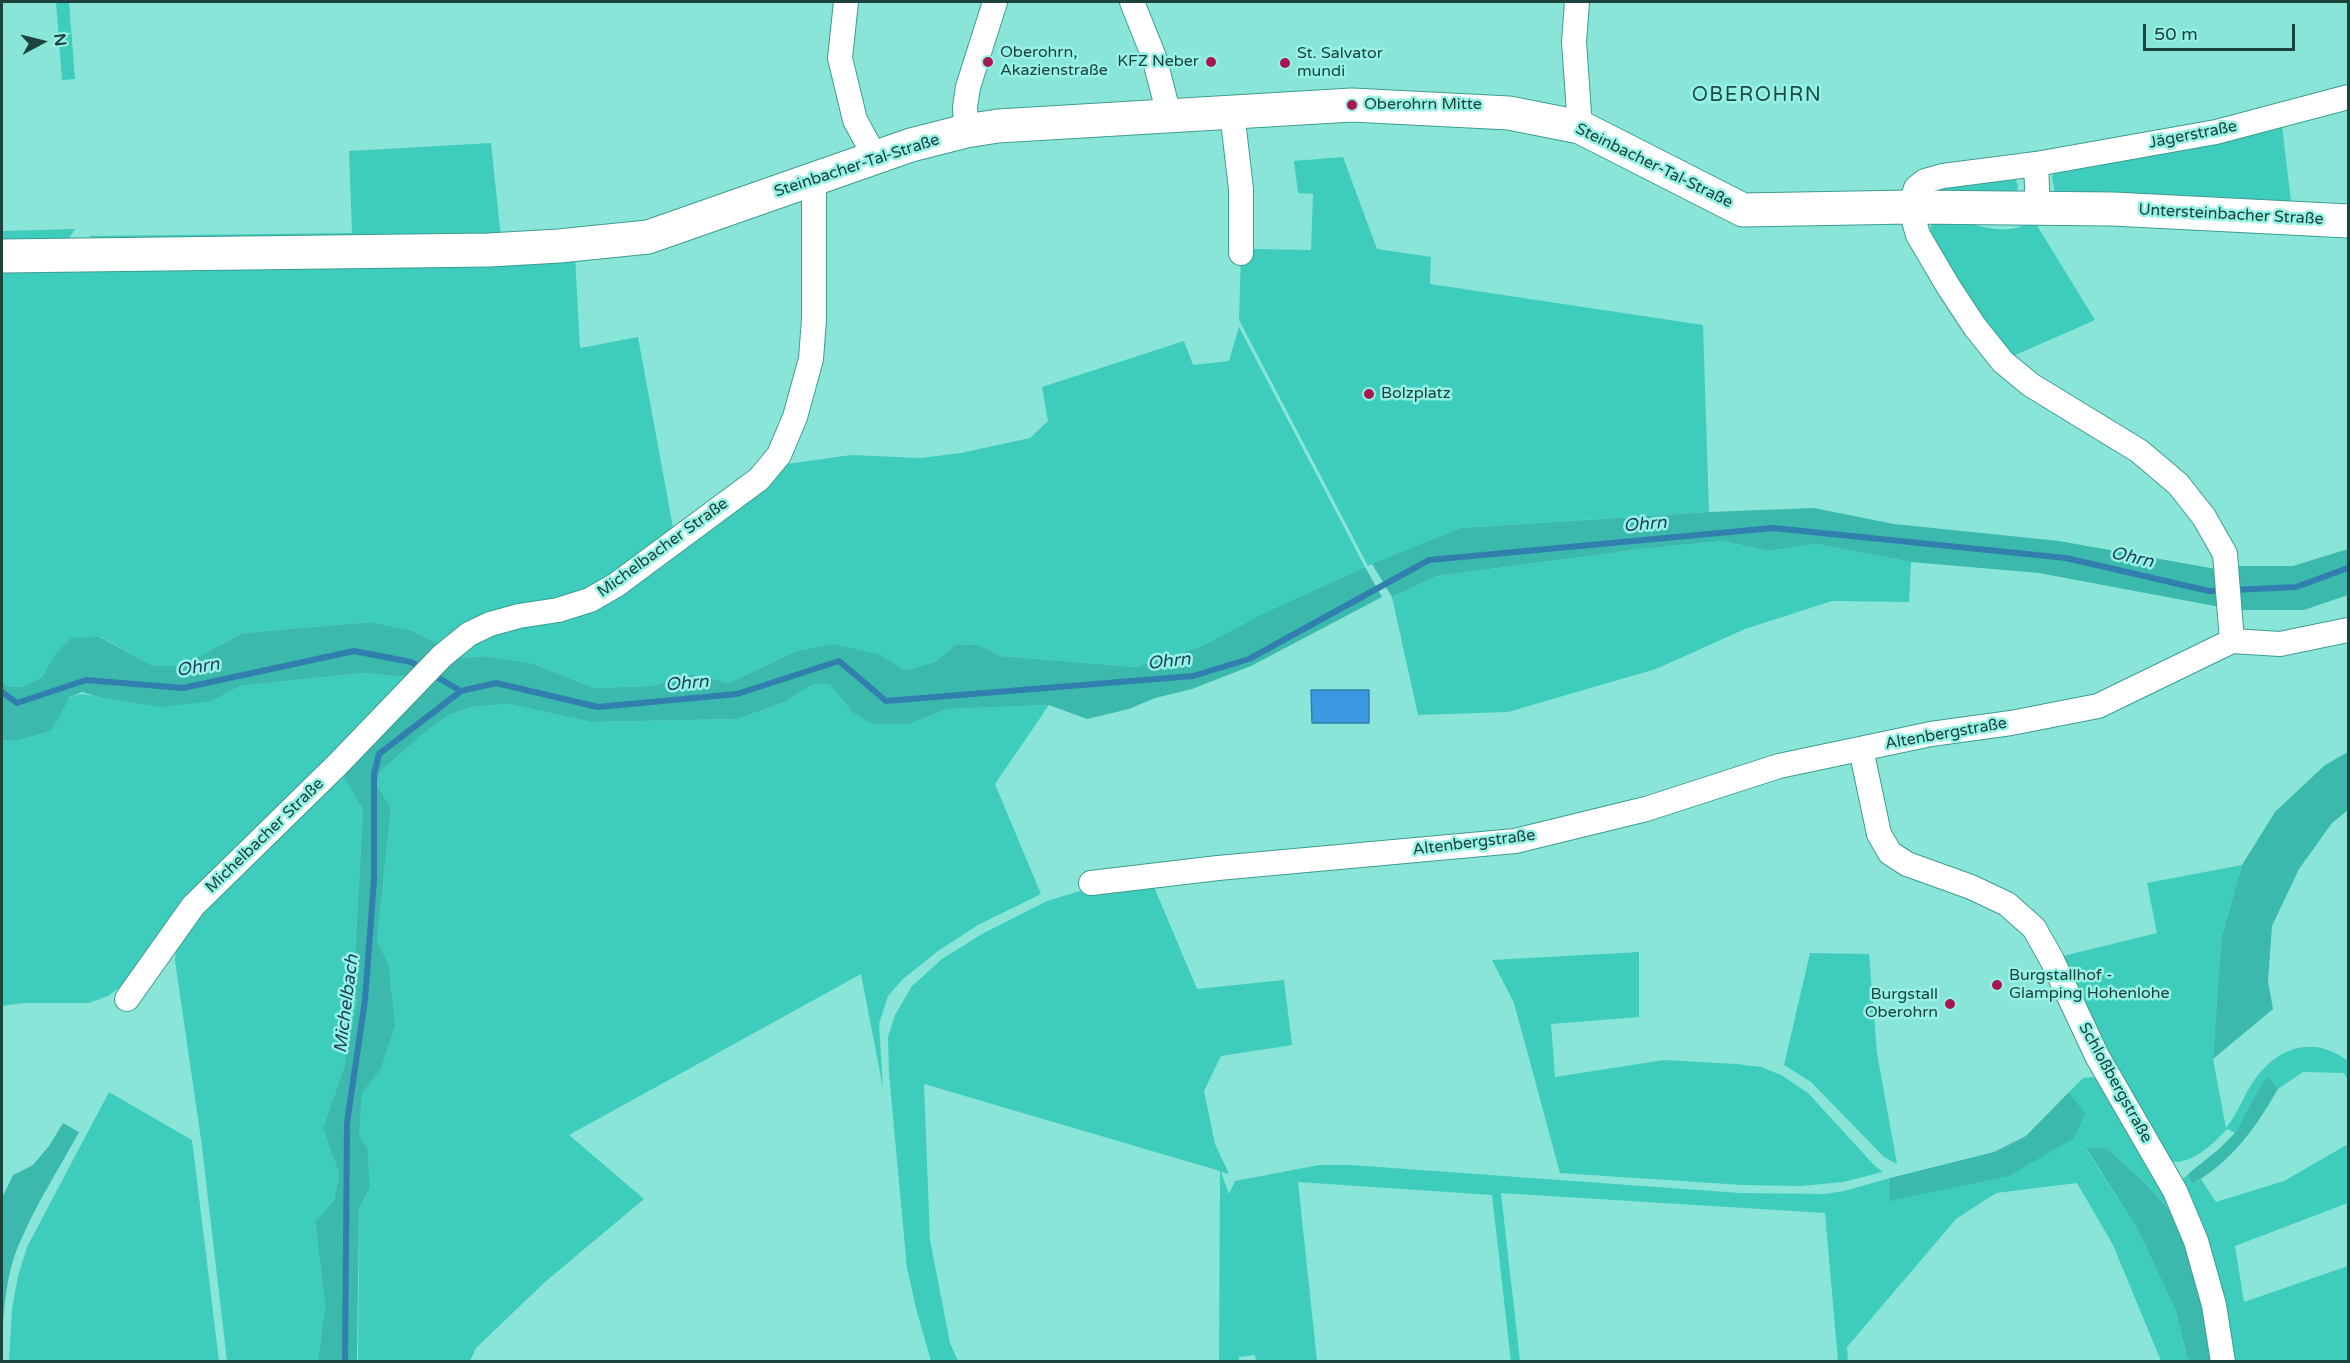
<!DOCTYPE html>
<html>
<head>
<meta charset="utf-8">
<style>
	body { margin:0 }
	#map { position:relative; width:2350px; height:1363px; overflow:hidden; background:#8ae5d9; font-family:"Varela Round",sans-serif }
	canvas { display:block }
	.frame { position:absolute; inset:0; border:3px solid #1c433e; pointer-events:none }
	.north { position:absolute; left:12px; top:12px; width:60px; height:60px; -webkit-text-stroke:4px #97f2e6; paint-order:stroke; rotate:83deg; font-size:16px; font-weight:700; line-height:24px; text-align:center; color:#1c433e }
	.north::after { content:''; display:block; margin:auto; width:21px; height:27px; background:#1c433e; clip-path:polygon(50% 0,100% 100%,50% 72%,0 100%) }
	.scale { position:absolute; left:2143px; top:24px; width:152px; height:27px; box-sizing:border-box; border:3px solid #1c433e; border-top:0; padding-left:8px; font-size:18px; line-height:21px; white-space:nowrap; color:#1c433e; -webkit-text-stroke:4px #97f2e6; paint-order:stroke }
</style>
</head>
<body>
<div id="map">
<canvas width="2350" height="1363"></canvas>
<div class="frame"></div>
<div class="north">N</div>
<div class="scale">50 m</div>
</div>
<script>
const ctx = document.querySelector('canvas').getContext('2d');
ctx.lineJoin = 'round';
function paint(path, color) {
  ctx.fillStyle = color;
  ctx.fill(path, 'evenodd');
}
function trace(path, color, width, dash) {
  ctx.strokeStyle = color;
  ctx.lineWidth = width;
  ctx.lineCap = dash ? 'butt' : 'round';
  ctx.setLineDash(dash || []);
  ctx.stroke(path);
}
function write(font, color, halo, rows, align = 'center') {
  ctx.font = font + ' "Varela Round",sans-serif';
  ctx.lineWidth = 5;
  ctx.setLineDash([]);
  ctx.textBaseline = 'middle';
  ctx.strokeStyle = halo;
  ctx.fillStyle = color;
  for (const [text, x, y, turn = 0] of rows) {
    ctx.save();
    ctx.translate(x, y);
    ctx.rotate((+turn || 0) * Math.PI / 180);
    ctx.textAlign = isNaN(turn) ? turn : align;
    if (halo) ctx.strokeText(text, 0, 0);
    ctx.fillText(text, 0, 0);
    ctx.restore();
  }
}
paint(new Path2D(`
	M 56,2 L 69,2 L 75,79 L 62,80 Z
	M 2282,126 L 2292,210 L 2055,194 L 2052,176 L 2058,171 Z
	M 491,143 L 501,238 L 100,245 L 89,236 L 352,233 L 349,151 Z
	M 1343,157 L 1377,249 L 1431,257 L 1430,284 L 1703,325 L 1709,512 L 1460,528 L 1368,566 L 1239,320 L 1241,253 L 1252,249 L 1311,250 L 1313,194 L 1298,193 L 1294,161 Z
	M 2014,177 L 2018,185 L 2017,194 L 1934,193 L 1936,188 Z
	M 1953,217 C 1976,227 2014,238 2033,219 L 2095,320 L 2011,357 L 1984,325 L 1933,244 L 1930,227 L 1939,219 Z
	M 75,229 L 65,245 L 2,246 L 2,231 Z
	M 575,255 L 580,348 L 638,337 L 674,533 L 606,583 L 440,645 L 411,630 L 370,622 L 243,633 L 181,666 L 153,666 L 101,637 L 55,654 L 42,677 L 23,687 L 7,686 L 2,680 L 2,264 Z
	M 1239,327 L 1365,567 L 1264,613 L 1200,647 L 1136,667 L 1001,656 L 979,645 L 956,644 L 935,662 L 905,670 L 881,655 L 794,652 L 729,683 L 692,674 L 652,686 L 594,688 L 531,663 L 486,656 L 449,659 L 473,639 L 571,612 L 787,464 L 851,455 L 920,458 L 961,453 L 1030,438 L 1048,421 L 1042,387 L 1184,341 L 1193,365 L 1229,361 Z
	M 1722,541 L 1768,551 L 1815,544 L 1911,562 L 1909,602 L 1832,601 L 1745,629 L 1656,669 L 1508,712 L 1418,715 L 1392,597 L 1437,576 L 1642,549 Z
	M 362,673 L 409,677 L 124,984 L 108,996 L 89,1003 L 24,1003 L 2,1006 L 2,740 L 16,741 L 51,731 C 65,705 65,687 99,697 L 212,701 L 240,686 Z
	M 812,684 L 829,684 L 852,712 L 910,724 L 947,709 L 1049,705 L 995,784 L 1041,894 L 978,925 L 938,951 L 903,979 L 888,996 L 879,1024 L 883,1088 L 861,974 L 569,1135 L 644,1199 L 545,1282 L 476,1348 L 470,1361 L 358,1362 L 359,1209 L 370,1188 L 368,1149 L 358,1136 L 362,1093 L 380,1071 L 388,963 L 377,941 L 391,808 L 377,785 L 380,772 L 429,729 L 447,716 L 471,707 L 509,704 L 591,722 L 738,719 L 784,702 Z
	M 340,771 L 363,810 L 353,990 L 357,1001 L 344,1067 L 323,1128 L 339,1174 L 334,1200 L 315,1222 L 325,1305 L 318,1361 L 227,1361 L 201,1139 L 175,961 L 176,950 L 185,926 Z
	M 2242,865 L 2221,939 L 2213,1059 L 2226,1128 C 2238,1114 2244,1094 2255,1079 C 2280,1045 2315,1036 2348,1061 L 2348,1080 L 2344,1073 L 2303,1072 L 2278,1089 L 2268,1078 L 2262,1083 L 2235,1133 L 2227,1129 C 2213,1144 2188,1169 2166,1160 L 2114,1071 L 2059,957 L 2157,933 L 2147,883 Z
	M 1152,882 L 1197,989 L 1284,980 L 1292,1045 L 1221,1056 L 1204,1091 L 1215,1144 L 1229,1174 L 1221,1172 L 1229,1194 L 1235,1181 L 1319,1165 L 1351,1165 L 1740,1193 L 1824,1194 L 1844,1191 L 1890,1178 L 1890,1201 L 2085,1113 L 2069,1092 L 2083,1078 L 2092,1077 L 2103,1083 L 2178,1219 L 2144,1182 L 2107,1148 L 2086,1149 L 2137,1228 L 2175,1309 L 2188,1361 L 2161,1361 L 2113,1245 L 2077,1183 L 1996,1193 L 1956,1219 L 1847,1347 L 1848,1362 L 1838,1361 L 1825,1213 L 1501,1193 L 1520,1361 L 1511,1362 L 1492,1195 L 1298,1182 L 1317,1361 L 1256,1361 L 1255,1355 L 1239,1357 L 1239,1361 L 1219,1361 L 1220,1171 L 924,1084 L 930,1240 L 950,1343 L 958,1361 L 931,1361 L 917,1312 L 907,1268 L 889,1074 L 888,1037 L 895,1015 L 912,986 L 942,959 L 982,934 L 1047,901 L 1090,888 Z
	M 1639,952 L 1639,1017 L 1551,1024 L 1555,1077 L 1664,1060 L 1736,1064 L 1761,1067 L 1781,1075 L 1808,1093 L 1874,1165 L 1883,1172 L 1843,1182 L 1801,1186 L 1742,1185 L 1560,1173 L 1514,1003 L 1492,960 Z
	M 1810,953 L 1869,954 L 1877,1053 L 1897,1164 L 1884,1157 L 1811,1082 L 1784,1065 Z
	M 109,1092 L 192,1140 L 219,1361 L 9,1361 L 12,1309 L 18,1276 L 27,1247 Z
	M 2348,1144 L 2348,1203 L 2235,1246 L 2244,1302 L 2348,1266 L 2348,1361 L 2229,1361 L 2181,1181 L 2188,1174 L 2192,1184 L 2201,1179 L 2216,1202 L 2284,1181 Z`), '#3eccbd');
paint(new Path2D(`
	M 1814,508 L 1894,524 L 2059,541 L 2216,569 L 2220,607 L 2039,573 L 1911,562 L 1815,544 L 1768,551 L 1722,541 L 1642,549 L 1437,576 L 1392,597 L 1372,564 L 1460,528 L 1709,512 Z
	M 2348,549 L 2348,595 L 2304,610 L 2235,610 L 2234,566 L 2293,566 Z
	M 1365,567 L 1382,597 L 1251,666 L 1192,689 L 1155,698 L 1129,709 L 1087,719 L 1049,705 L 947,709 L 910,724 L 873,724 L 852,712 L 829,684 L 813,684 L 784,702 L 738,719 L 591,722 L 509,704 L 471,707 L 447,716 L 429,729 L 380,772 L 377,785 L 391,808 L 377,941 L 388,963 L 395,1025 L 380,1071 L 362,1093 L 359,1136 L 368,1149 L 370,1188 L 359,1209 L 357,1361 L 318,1361 L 325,1305 L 315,1222 L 334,1200 L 339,1174 L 323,1128 L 344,1067 L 357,1001 L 353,990 L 363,810 L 340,771 L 449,659 L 486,656 L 531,663 L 594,688 L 652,686 L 692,674 L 729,683 L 794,652 L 833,644 L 881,655 L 905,670 L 935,662 L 956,644 L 979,645 L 1001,656 L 1136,667 L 1200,647 L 1264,613 Z
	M 370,622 L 411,630 L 440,645 L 409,677 L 362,673 L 240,686 L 212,701 L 161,707 L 99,697 L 82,692 L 70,697 L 51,731 L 16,741 L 2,740 L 2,680 L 7,686 L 22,687 L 42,677 L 55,654 L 71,638 L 100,637 L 153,666 L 181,666 L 243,633 Z
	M 2348,752 L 2348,810 L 2332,823 L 2299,869 L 2272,926 L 2268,981 L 2273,1009 L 2213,1059 L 2221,939 L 2242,865 L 2275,812 L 2325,765 Z
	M 2269,1077 L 2278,1089 C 2256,1127 2232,1162 2192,1184 L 2188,1174 L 2219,1149 L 2235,1133 L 2262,1083 Z
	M 2069,1092 L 2085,1113 L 2074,1138 L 2009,1176 L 1889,1201 L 1890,1178 L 1994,1152 L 2026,1136 Z
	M 63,1123 L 79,1132 C 59,1169 36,1204 20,1242 C 6,1273 4,1308 2,1341 L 2,1198 L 13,1175 L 33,1165 L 49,1146 Z
	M 2086,1148 L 2107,1148 L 2144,1182 L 2178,1219 L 2189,1243 L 2215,1361 L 2188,1361 L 2175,1309 L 2137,1228 Z`), '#3bb9ac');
const water = new Path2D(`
	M 1311,690 L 1369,690 L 1369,723 L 1312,723 Z`);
paint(water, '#3a99e0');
trace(water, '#317faf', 1.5);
trace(new Path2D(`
	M 2232,590 L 2296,587 L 2348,568
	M 433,675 L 461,691 L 496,683 L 598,707 L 737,694 L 839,661 L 886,701 L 1193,676 L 1249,659 L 1429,560 L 1773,528 L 2066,558 L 2209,591 L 2221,591
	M 2,692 L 17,703 L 86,680 L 183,688 L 354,651 L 411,662 L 422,668
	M 345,1362 L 347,1123 L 365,1000 L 374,880 L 374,774 L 379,754 L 461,691`), '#317faf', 6);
const street = new Path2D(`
	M 846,2 L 840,58 L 855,120 L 875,157
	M 1132,2 L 1154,57 L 1169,115
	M 1577,2 L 1574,42 L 1580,127
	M 1232,112 L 1241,189 L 1241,253
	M 966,131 L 965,107 L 968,87 L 995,2
	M 2036,164 L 2038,209
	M 2232,641 L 2225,554 L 2204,517 L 2178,484 L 2139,451 L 2031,385 L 2003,362 L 1975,327 L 1948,286 L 1918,235 L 1910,207 L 1916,188 L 1925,181 L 1943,176 L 2036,164 L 2216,132 L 2348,97
	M 1861,749 L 1879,834 L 1890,853 L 1907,864 L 1971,887 L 2007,904 L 2034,928 L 2052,960 L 2097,1056 L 2175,1191 L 2196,1241 L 2214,1305 L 2223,1362
	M 1091,883 L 1218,868 L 1515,841 L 1646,809 L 1779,766 L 1931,734 L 2011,723 L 2098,706 L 2232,641 L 2280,644 L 2348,630
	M 127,999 L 193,906 L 337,765 L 442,656 L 469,634 L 490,624 L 519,616 L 558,610 L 590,600 L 616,585 L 759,479 L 779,455 L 795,417 L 811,359 L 814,319 L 814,180`);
const secondary = new Path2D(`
	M 2,256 L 489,250 L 559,246 L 648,237 L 911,145 L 966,131 L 998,126 L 1352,105 L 1509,113 L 1580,127 L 1743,210 L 1910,207 L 2113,209 L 2348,221`);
trace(street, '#3e9c91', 26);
trace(secondary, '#3e9c91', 35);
trace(street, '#fff', 24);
trace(secondary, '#fff', 33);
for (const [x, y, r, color] of [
	[988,62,6,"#a91750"],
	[1211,62,6,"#a91750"],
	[1285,63,6,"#a91750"],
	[1352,105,6,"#a91750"],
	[1369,394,6,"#a91750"],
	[1997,985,6,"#a91750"],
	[1950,1004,6,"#a91750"]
]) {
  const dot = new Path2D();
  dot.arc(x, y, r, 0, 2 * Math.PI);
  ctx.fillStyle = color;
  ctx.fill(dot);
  trace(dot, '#97f2e6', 2);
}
write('16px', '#1c433e', '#97f2e6', [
	["Oberohrn,",1000,53],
	["Akazienstraße",1000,71],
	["St. Salvator",1297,54],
	["mundi",1297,72],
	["KFZ Neber",1199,62,"right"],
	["Oberohrn Mitte",1364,105],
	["Bolzplatz",1381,394],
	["Burgstallhof -",2009,976],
	["Glamping Hohenlohe",2009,994],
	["Burgstall",1938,995,"right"],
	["Oberohrn",1938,1013,"right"]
], 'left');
write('16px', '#1c433e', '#97f2e6', [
	["Jägerstraße",2193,135,-11],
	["Steinbacher-Tal-Straße",857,166,-18],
	["Steinbacher-Tal-Straße",1654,166,26],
	["Untersteinbacher Straße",2231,215,3],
	["Michelbacher Straße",663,548,-36],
	["Altenbergstraße",1946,734,-10],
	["Michelbacher Straße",265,836,-44],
	["Altenbergstraße",1474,843,-7],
	["Schloßbergstraße",2115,1083,61]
]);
write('italic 18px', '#1c425f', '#97f2e6', [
	["Ohrn",1645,525,-5],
	["Ohrn",2132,558,13],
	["Ohrn",1169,662,-6],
	["Ohrn",198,668,-9],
	["Ohrn",687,684,-5],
	["Michelbach",347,1004,-83]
]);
ctx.letterSpacing = '1.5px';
write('20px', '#1a4b46', '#97f2e6', [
	["OBEROHRN",1757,96]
]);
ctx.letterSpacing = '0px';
</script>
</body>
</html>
